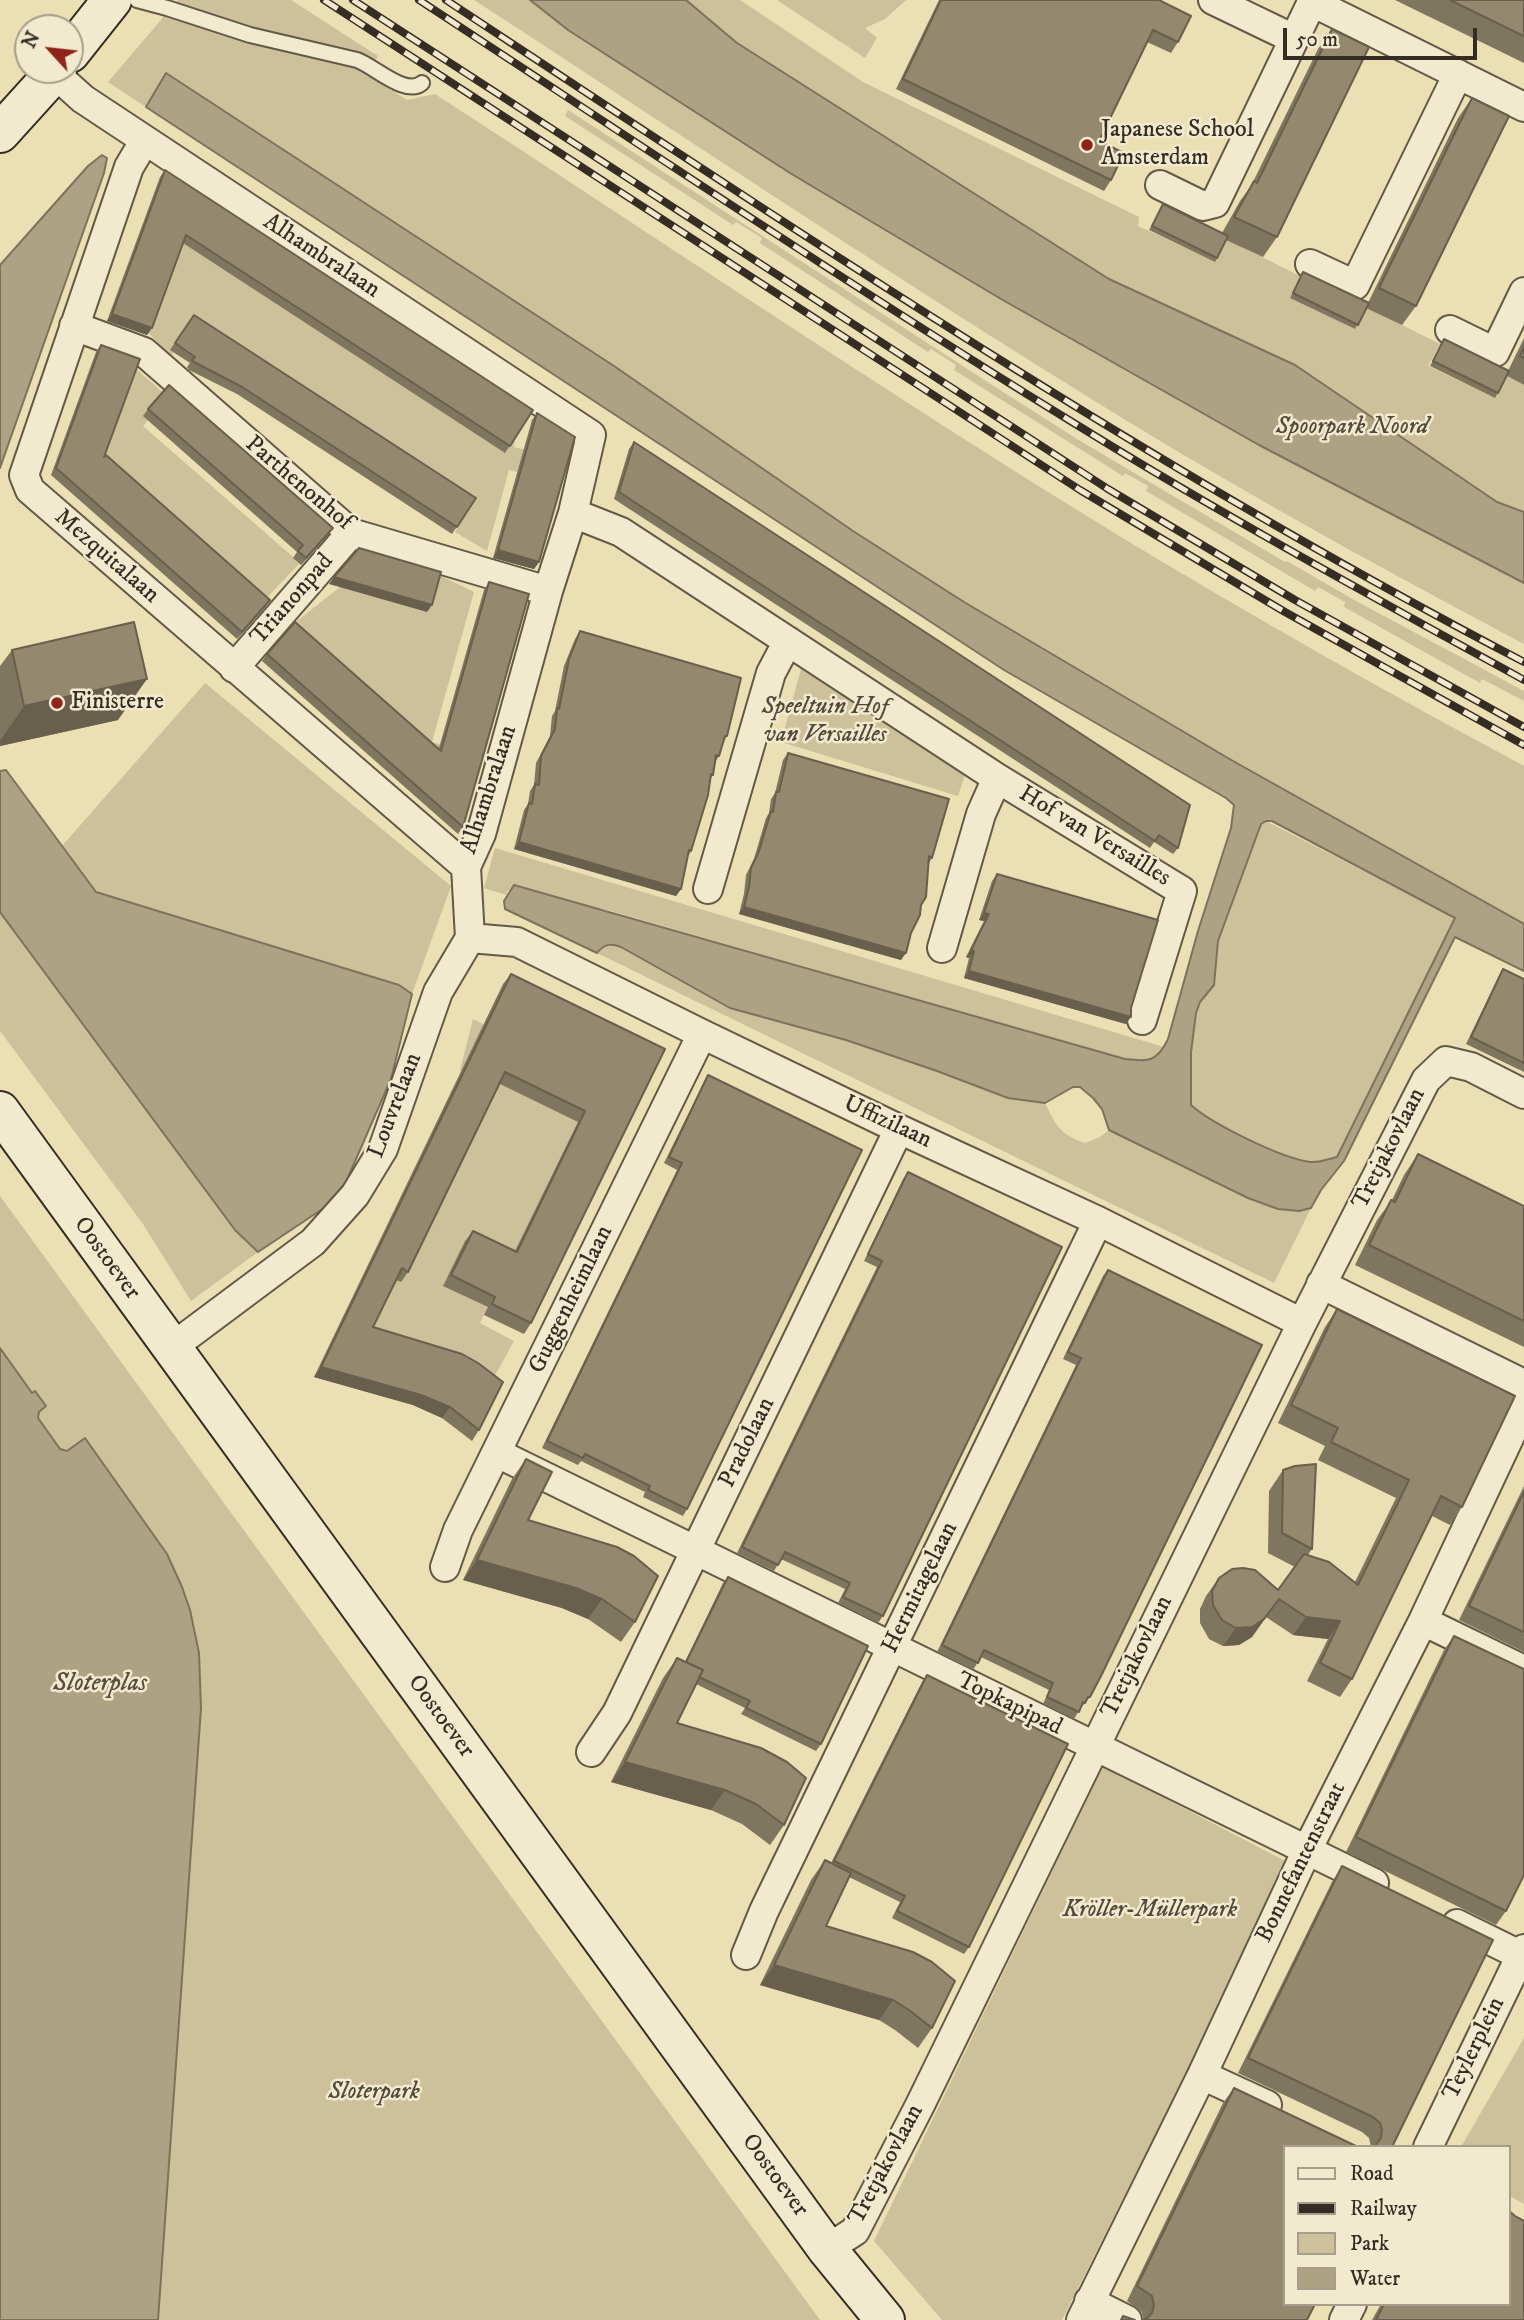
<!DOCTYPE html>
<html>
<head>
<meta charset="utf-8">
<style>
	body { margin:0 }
	#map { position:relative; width:1524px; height:2320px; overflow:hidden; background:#ebdfb4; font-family:"IM FELL DW Pica",serif }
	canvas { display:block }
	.legend { position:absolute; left:1283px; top:2145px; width:228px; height:161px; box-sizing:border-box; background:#f2eace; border:2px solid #a69e8a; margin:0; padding:9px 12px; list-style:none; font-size:21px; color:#352c23 }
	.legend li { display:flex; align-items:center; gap:14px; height:35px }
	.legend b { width:35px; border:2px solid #a69e8a }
	.north { position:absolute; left:14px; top:14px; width:70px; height:70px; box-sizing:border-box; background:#f2eace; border:2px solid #a69e8a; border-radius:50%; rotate:297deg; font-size:19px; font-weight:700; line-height:28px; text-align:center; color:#352c23 }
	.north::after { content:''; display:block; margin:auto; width:24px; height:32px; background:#8f2418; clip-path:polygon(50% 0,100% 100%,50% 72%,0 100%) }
	.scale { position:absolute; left:1283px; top:28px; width:194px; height:32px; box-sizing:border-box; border:4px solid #352c23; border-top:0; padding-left:9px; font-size:21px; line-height:24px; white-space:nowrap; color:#352c23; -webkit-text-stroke:5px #f2eace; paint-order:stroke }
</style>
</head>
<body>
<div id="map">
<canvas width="1524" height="2320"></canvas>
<ul class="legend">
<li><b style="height:9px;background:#f2eace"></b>Road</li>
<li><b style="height:9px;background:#352c23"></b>Railway</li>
<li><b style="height:19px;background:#ccc19b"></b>Park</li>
<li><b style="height:19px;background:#ada283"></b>Water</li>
</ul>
<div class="north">N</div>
<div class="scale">50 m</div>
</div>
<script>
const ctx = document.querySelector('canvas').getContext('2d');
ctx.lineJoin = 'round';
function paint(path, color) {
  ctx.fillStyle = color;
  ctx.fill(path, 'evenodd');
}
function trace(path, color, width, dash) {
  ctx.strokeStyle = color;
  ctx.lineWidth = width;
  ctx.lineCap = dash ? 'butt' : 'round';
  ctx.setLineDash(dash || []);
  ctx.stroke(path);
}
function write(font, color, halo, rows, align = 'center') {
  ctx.font = font + ' "IM FELL DW Pica",serif';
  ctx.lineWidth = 5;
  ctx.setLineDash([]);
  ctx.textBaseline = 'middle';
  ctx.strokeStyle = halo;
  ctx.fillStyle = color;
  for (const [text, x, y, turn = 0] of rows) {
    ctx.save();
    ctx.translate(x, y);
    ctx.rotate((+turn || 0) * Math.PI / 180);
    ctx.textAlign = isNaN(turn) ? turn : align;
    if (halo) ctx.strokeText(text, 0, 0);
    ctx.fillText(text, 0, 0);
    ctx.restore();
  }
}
paint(new Path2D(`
	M 178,0 L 291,0 L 378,56 L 367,75 L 407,100 L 435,94 C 662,241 886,393 1116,534 C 1250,615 1386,692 1524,766 L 1524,924 L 1233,761 L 964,602 L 853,531 L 614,366 L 166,73 L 146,107 L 108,82 Z
	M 474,0 L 740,0 L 863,82 L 1139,217 L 1138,226 L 1214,261 L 1226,239 L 1300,276 L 1290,298 L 1355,329 L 1366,307 L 1440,344 L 1428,366 L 1493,397 L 1506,376 L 1524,385 L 1524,644 C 1365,560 1208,473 1056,377 C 860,255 668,126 474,0 Z
	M 777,0 L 906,0 L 885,19 L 865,28 L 877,38 L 865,58 Z
	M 568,110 L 989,383 L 1077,439 L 1285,562 L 1287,561 L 1356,601 L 1524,691 L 1524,701 L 1482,679 L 1480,683 L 1344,607 L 1345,602 L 1318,587 L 1315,591 L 1146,491 L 1148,486 L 1125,473 L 1123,476 L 954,370 L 956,365 L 931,349 L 928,352 L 760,243 L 762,238 L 736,222 L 733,225 L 565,116 Z
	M 170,219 L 505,438 L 515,441 L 514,447 L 534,452 L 528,475 L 509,470 L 487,551 L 455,532 L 471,505 L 188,330 L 171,357 L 142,326 Z
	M 133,366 L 168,397 L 143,426 L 300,563 L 257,608 L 94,467 Z
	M 437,574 L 474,592 L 432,742 L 449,747 L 442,773 L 283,632 L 349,580 Z
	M 801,669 L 966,771 L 958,796 L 781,742 Z
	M 205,683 L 451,886 L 412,994 L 399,985 L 96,892 L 62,846 Z
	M 1266,821 L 1455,918 L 1337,1157 C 1328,1159 1318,1163 1310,1162 C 1280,1157 1214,1125 1191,1105 L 1191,1052 L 1196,1013 L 1200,1002 L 1214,985 L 1218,941 L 1261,824 Z
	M 495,848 L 1164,1047 C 1154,1063 1142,1061 1125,1059 L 608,910 L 508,890 L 506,895 L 484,888 Z
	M 0,912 L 235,1230 L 258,1252 L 191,1301 L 143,1224 L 0,1031 Z
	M 611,944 L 621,947 L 730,1008 L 846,1040 L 937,1071 L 1008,1098 L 1045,1103 C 1056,1126 1061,1135 1085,1143 L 1100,1137 L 1109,1130 L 1248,1198 L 1278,1209 L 1299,1211 L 1311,1208 L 1274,1283 L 597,953 L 604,946 Z
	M 473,1019 L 628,1094 L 577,1128 L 480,1323 L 514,1341 L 486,1392 L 366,1339 L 491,1085 L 460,1070 Z
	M 0,1196 L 820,2320 L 138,2320 L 0,1426 Z
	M 1103,1766 L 1291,1864 L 1062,2320 L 942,2320 L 874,2241 Z
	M 1524,2038 L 1524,2204 L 1508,2195 L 1508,2147 L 1461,2147 Z`), '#ccc19b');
const water = new Path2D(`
	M 530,0 L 686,0 L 737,43 L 1109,279 L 1295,365 L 1497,502 L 1524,512 L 1524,583 L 1259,445 L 1001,299 L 790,173 L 568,30 Z
	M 166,73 L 614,366 L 853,531 L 964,602 L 1233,761 L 1524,924 L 1524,971 L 1455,937 L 1344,1161 L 1321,1190 L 1311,1208 L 1299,1211 L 1278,1209 L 1248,1198 L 1109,1130 L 1102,1109 L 1093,1098 L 1080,1087 L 1073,1087 L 1045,1103 L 1008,1098 L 937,1071 L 846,1040 L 730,1008 L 621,947 C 610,943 604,944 597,953 L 505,909 L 504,901 L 514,885 L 1125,1059 C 1149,1062 1157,1062 1168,1039 L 1198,931 L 1231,828 L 1234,805 L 1226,798 L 1004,670 L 146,107 ZM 1266,821 L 1272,821 L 1455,918 L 1337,1157 C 1329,1159 1318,1163 1310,1162 C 1281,1158 1212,1124 1191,1105 L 1191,1052 L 1196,1013 L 1200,1002 L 1214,985 L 1218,941 L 1261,824 Z
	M 102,155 L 107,158 L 104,173 L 0,468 L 0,265 L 88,166 Z
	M 6,770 L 96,892 L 399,985 L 412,994 L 391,1079 L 339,1198 L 258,1252 L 235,1230 L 0,912 L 0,771 Z
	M 0,1348 L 32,1393 L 35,1391 L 46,1406 L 39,1412 L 38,1418 L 60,1449 L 67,1451 L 85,1438 L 167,1554 L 182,1587 L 190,1610 L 199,1653 L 201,1708 L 158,2320 L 0,2320 Z`);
paint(water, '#ada283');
trace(water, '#7d735d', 2);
const lane = new Path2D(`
	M 137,0 L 167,8 L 250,35 L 357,60 C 374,66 406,97 422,83`);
const street = new Path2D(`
	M 1213,0 L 1294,39
	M 1312,2 L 1524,107
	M 54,73 L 83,99 L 591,435 L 573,513 L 548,591 L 481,834 L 466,867 L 470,938 L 438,992 L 383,1149 L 355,1195 L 313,1242 L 171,1348
	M 145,140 L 129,167 L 24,475 L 30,490 L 466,867
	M 1160,185 L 1203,206 L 1215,203 L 1313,0
	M 1310,264 L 1355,285 L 1458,74
	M 74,326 L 144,352 L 351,533 L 548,591
	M 1450,330 L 1495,352 L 1524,292
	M 573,513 L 621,532 L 997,778 L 1182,891 L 1142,1020
	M 234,668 L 351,533
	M 708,889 L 771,673 L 788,641
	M 470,938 L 517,942 L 702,1034 L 899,1129 L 1098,1221 L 1302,1323
	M 942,948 L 981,814 L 997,778
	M 1321,1284 L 1524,1384
	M 497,1453 L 1374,1883
	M 445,1567 L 458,1530 L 702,1034
	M 1423,1621 L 1524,1670
	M 591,1752 L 617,1713 L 899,1129
	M 1457,1924 L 1524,1957
	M 746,1955 L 764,1911 L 1098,1221
	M 1202,2075 L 1267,2105
	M 1428,2147 L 1524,1949
	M 827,2249 L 855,2231 L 920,2105 L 1302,1323 L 1426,1080 L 1446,1061 L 1471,1067 L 1524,1094
	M 1089,2301 L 1127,2320
	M 1081,2320 L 1202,2075 L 1307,1850 L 1423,1621 L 1524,1406
	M 1344,2320 L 1352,2304`);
const secondary = new Path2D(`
	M 70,53 L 112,0
	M 0,133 L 57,70
	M 0,1111 L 827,2249 L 885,2320`);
trace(lane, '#625947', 18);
trace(street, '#625947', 32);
trace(secondary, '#352c23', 42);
trace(lane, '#f2eace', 14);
trace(street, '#f2eace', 28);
trace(secondary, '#f2eace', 38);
const rail = new Path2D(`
	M 324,0 L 1080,490 L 1285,612 L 1524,745
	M 353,0 L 1108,489 L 1295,600 L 1524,727
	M 419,0 C 639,144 858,291 1082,428 C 1226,517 1375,598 1524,680
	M 446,0 C 798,232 1149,467 1524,662`);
trace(rail, '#352c23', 8);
trace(rail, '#f2eace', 5, [16]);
paint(new Path2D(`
	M 939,0 L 1159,0 L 1178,42 L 1171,53 L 1147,42 L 1099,141 L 1111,180 L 1104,191 L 896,89 Z
	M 1395,0 L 1524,0 L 1524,63 Z
	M 1332,29 L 1277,237 L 1263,257 L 1226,240 L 1215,262 L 1149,230 L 1163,204 L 1222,233 L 1240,201 L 1251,186 L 1318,49 Z
	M 1472,98 L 1416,306 L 1402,325 L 1366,308 L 1355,329 L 1290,298 L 1303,272 L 1368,303 L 1458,118 Z
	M 165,170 L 533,410 L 505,453 L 183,243 L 152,328 L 147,335 L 107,321 L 160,177 Z
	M 194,315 L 476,498 L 452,534 L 237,394 L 189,370 L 187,367 L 190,363 L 170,350 Z
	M 1524,338 L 1524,385 L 1507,376 L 1495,398 L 1430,366 L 1444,339 L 1508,371 Z
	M 101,345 L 104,457 L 265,607 L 237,639 L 51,475 L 96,352 Z
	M 148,409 L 333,528 L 301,565 L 293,558 L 297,552 L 143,416 Z
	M 537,413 L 539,562 L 534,569 L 493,558 L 532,420 Z
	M 634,442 L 1178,848 L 1173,854 L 1154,842 L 1150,848 L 614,499 L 629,449 Z
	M 489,582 L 463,827 L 458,834 L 262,661 L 267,654 L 439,748 L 484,590 Z
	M 580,631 L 727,736 L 723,742 L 719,756 L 716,761 L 713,775 L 710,779 L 691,851 L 688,856 L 681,889 L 676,896 L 514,849 L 524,810 L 528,804 L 530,791 L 534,785 L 536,763 L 550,736 L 552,716 L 555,711 L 564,666 L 575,639 Z
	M 12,650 L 118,720 L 0,746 L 0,666 Z
	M 788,753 L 932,858 L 929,863 L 921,905 L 901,960 L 739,914 L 744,894 L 746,875 L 754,859 L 766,818 L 769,813 L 771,799 L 775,793 L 783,760 Z
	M 997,874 L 1126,1024 L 964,978 L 969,958 L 966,957 L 984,921 L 979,920 L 992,881 Z
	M 1503,969 L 1524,979 L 1524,1072 L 1466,1044 L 1499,976 Z
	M 511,974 L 665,1049 L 531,1323 L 524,1334 L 484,1315 L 488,1307 L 443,1286 L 465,1241 L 473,1231 L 515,1251 L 578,1122 L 500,1084 L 408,1272 L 401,1282 L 396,1280 L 373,1327 L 479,1430 L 472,1441 L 442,1418 L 413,1405 L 314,1377 L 503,984 Z
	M 708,1075 L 687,1509 L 683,1516 L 643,1497 L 645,1492 L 581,1461 L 578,1465 L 542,1448 L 677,1170 L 664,1163 L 704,1082 Z
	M 1418,1154 L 1524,1206 L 1524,1347 L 1355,1265 L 1377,1220 L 1392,1200 L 1404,1175 Z
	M 908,1172 L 883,1616 L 878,1623 L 838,1603 L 845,1589 L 781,1559 L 774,1571 L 737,1553 L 877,1267 L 864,1261 L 903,1179 Z
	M 1108,1270 L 1090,1697 L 1080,1709 L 1074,1719 L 1043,1704 L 1049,1690 L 981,1657 L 973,1670 L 937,1652 L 1076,1365 L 1063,1359 L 1103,1276 Z
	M 1337,1309 L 1462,1507 L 1450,1525 L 1432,1516 L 1352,1679 L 1340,1697 L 1307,1681 L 1328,1639 L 1293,1635 L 1266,1617 L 1252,1637 L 1239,1645 L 1223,1646 L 1209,1639 L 1200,1623 L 1200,1609 L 1206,1596 L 1219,1578 L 1278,1590 L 1295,1567 L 1268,1553 L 1269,1491 L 1283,1470 L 1312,1549 L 1308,1555 L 1355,1582 L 1396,1498 L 1318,1460 L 1325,1446 L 1278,1423 L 1325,1327 Z
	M 526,1459 L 528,1520 L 635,1622 L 621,1642 L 588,1619 L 562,1608 L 463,1580 L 512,1479 Z
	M 1524,1486 L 1524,1652 L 1459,1620 Z
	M 728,1577 L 821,1744 L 816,1751 L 741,1714 L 745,1708 L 696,1684 L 677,1723 L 784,1825 L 770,1845 L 742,1824 L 711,1810 L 611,1782 L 663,1678 L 677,1658 L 685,1662 L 723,1583 Z
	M 1454,1636 L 1506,1911 L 1496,1925 L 1346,1852 L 1444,1650 Z
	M 927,1675 L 969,1947 L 964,1954 L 892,1918 L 900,1902 L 849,1877 L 826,1926 L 932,2028 L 918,2048 L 895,2030 L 879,2020 L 760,1985 L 811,1880 L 825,1860 L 831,1863 L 922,1682 Z
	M 1342,1866 L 1392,2147 L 1371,2147 L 1369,2138 L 1362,2132 L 1238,2073 L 1332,1882 Z
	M 1234,2088 L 1284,2304 L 1144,2320 L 1141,2311 L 1127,2301 L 1223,2103 Z
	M 1515,2216 L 1524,2320 L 1372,2320 L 1381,2304 L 1508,2304 Z`), '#7f765f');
paint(new Path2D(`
	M 112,314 L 152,328 L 147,335 L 107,321 Z
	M 333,528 L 328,535 L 301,565 L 306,558 Z
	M 498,550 L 539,562 L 534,569 L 493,558 Z
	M 334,577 L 432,605 L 427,612 L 329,584 Z
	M 270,600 L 265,607 L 237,639 L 242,632 Z
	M 147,679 L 118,720 L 0,746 L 0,741 L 24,706 Z
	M 519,842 L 681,889 L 676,896 L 514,849 Z
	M 744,907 L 906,953 L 901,960 L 739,914 Z
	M 984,913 L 989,914 L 984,921 L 979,920 Z
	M 971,950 L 974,951 L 969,958 L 966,957 Z
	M 969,971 L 1131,1017 L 1126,1024 L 964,978 Z
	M 321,1367 L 421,1395 L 450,1407 L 442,1418 L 413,1405 L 314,1377 Z
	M 477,1560 L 576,1588 L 602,1599 L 588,1619 L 562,1608 L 463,1580 Z
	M 1279,1599 L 1252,1637 L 1239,1645 L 1223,1646 L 1236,1628 Z
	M 1306,1617 L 1340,1621 L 1328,1639 L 1293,1635 Z
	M 625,1762 L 725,1790 L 711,1810 L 611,1782 Z
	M 774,1965 L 893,2000 L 879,2020 L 760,1985 Z`), '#68604d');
const building = new Path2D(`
	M 941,0 L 1159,0 L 1191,16 L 1178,42 L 1153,30 L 1099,141 L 1124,153 L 1111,180 L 903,79 Z
	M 1450,0 L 1524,0 L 1524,36 Z
	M 1332,29 L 1369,47 L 1277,237 L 1234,217 L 1254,181 L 1257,183 Z
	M 1472,98 L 1509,116 L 1416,306 L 1379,288 Z
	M 165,170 L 533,410 L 510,446 L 186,235 L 152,328 L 112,314 Z
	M 1163,204 L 1228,236 L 1217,258 L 1152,226 Z
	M 1303,272 L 1369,303 L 1358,325 L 1293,293 Z
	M 194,315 L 476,498 L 457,527 L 242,387 L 194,362 L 192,360 L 195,357 L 175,343 Z
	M 1444,339 L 1509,371 L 1498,393 L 1433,361 Z
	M 101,345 L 140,359 L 104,457 L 106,455 L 270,600 L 242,632 L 56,468 Z
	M 1524,347 L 1524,358 L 1520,356 Z
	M 169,385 L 333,528 L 306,558 L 298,551 L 303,545 L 148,409 Z
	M 537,413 L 575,437 L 539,562 L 498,550 Z
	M 634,442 L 1190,805 L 1178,848 L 1159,835 L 1155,841 L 619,492 Z
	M 359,548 L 441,572 L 432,605 L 334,577 Z
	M 489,582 L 529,594 L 463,827 L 267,654 L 295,622 L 441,751 Z
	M 134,622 L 147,679 L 24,706 L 12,650 Z
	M 580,631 L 741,678 L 727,736 L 725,736 L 719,756 L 716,755 L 713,775 L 711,774 L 708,795 L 691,851 L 689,850 L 681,889 L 519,842 L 529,803 L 532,804 L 535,784 L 539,785 L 541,756 L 555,729 L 557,708 L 559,709 L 569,659 Z
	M 788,753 L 949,799 L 932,858 L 929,856 L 926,897 L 921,905 L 920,915 L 911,933 L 906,953 L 744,907 L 749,887 L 751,868 L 759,851 L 771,811 L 773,812 L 776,792 L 779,792 Z
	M 997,874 L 1158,920 L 1131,1008 L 1131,1017 L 969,971 L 974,951 L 971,950 L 989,914 L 984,913 Z
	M 1503,969 L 1524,979 L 1524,1063 L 1471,1037 Z
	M 511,974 L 665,1049 L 531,1323 L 492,1304 L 495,1297 L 451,1275 L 473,1231 L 517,1252 L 585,1111 L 505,1072 L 408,1272 L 402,1268 L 373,1327 L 462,1354 L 478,1363 L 503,1382 L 479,1430 L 450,1407 L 421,1395 L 321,1367 Z
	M 708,1075 L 862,1150 L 687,1509 L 648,1490 L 650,1486 L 585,1454 L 583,1458 L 547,1441 L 682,1163 L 669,1157 Z
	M 1418,1154 L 1524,1206 L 1524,1321 L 1369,1245 L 1391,1200 L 1395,1202 Z
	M 908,1172 L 1062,1247 L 883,1616 L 843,1597 L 850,1583 L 785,1552 L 778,1565 L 742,1547 L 882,1261 L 868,1254 Z
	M 1108,1270 L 1262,1345 L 1101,1676 L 1090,1697 L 1088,1697 L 1085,1703 L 1083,1702 L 1079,1712 L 1047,1697 L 1053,1683 L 984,1650 L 978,1663 L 942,1645 L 1081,1358 L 1068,1352 Z
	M 1337,1309 L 1515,1396 L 1462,1507 L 1441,1496 L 1352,1679 L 1320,1663 L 1340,1621 L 1306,1617 L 1279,1599 L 1264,1619 L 1252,1627 L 1236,1628 L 1222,1620 L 1213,1605 L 1212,1591 L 1219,1578 L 1232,1569 L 1243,1568 L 1255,1570 L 1278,1590 L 1304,1554 L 1329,1562 L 1358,1585 L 1409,1480 L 1331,1442 L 1338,1428 L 1291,1405 Z
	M 526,1459 L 552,1472 L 528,1520 L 617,1547 L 634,1556 L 658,1576 L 635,1622 L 602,1599 L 576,1588 L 477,1560 Z
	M 1316,1464 L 1312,1549 L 1282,1533 L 1283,1470 L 1295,1466 Z
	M 1524,1492 L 1524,1632 L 1469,1606 Z
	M 728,1577 L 868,1646 L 821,1744 L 746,1708 L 750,1701 L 699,1677 L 703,1670 L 686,1662 Z
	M 1454,1636 L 1524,1669 L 1524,1875 L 1506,1911 L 1356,1837 Z
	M 677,1658 L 703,1670 L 677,1723 L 761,1748 L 787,1762 L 806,1778 L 784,1825 L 756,1804 L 725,1790 L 625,1762 Z
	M 927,1675 L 1068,1744 L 969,1947 L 897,1911 L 905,1896 L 834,1861 Z
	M 825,1860 L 851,1873 L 826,1926 L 913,1952 L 932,1962 L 955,1981 L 932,2028 L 909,2010 L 893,2000 L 774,1965 Z
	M 1342,1866 L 1493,1940 L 1392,2147 L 1371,2147 L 1375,2146 L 1381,2138 L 1382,2130 L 1380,2123 L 1373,2117 L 1248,2058 Z
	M 1234,2088 L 1358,2147 L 1284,2147 L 1284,2304 L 1315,2304 L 1307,2320 L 1143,2320 L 1147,2318 L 1152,2313 L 1154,2305 L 1152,2296 L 1137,2286 Z
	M 1508,2210 L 1515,2216 L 1524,2221 L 1524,2320 L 1376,2320 L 1384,2304 L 1508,2304 Z
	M 1123,2316 L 1135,2320 L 1121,2320 Z`);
paint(building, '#94896e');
trace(building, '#68604d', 2);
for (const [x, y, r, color] of [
	[1087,145,7,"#8f2418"],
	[57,703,7,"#8f2418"]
]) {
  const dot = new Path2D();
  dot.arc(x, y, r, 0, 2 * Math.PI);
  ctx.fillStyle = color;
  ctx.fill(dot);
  trace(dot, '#f2eace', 2.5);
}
write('24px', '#352c23', '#f2eace', [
	["Japanese School",1101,131],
	["Amsterdam",1101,159],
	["Finisterre",71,703]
], 'left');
write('24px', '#352c23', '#f2eace', [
	["Alhambralaan",321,257,33],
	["Parthenonhof",298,484,40],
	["Mezquitalaan",106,557,41],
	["Trianonpad",293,600,-49],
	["Alhambralaan",490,790,-72],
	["Hof van Versailles",1094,837,31],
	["Louvrelaan",396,1106,-69],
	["Uffizilaan",887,1123,25],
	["Tretjakovlaan",1390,1149,-63],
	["Oostoever",106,1259,54],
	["Guggenheimlaan",572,1300,-64],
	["Pradolaan",748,1443,-64],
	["Hermitagelaan",921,1588,-64],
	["Tretjakovlaan",1138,1657,-64],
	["Topkapipad",1009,1705,26],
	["Oostoever",440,1717,54],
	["Bonnefantenstraat",1302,1863,-64],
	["Teylerplein",1475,2049,-64],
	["Tretjakovlaan",887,2165,-62],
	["Oostoever",774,2176,54]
]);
write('italic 24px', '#534a3b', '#f2eace', [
	["Spoorpark Noord",1352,428],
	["Speeltuin Hof",825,708],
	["van Versailles",825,736],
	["Kröller-Müllerpark",1150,1911],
	["Sloterpark",374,2093]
]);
write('italic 26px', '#594f40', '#f2eace', [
	["Sloterplas",100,1685]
]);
</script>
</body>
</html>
